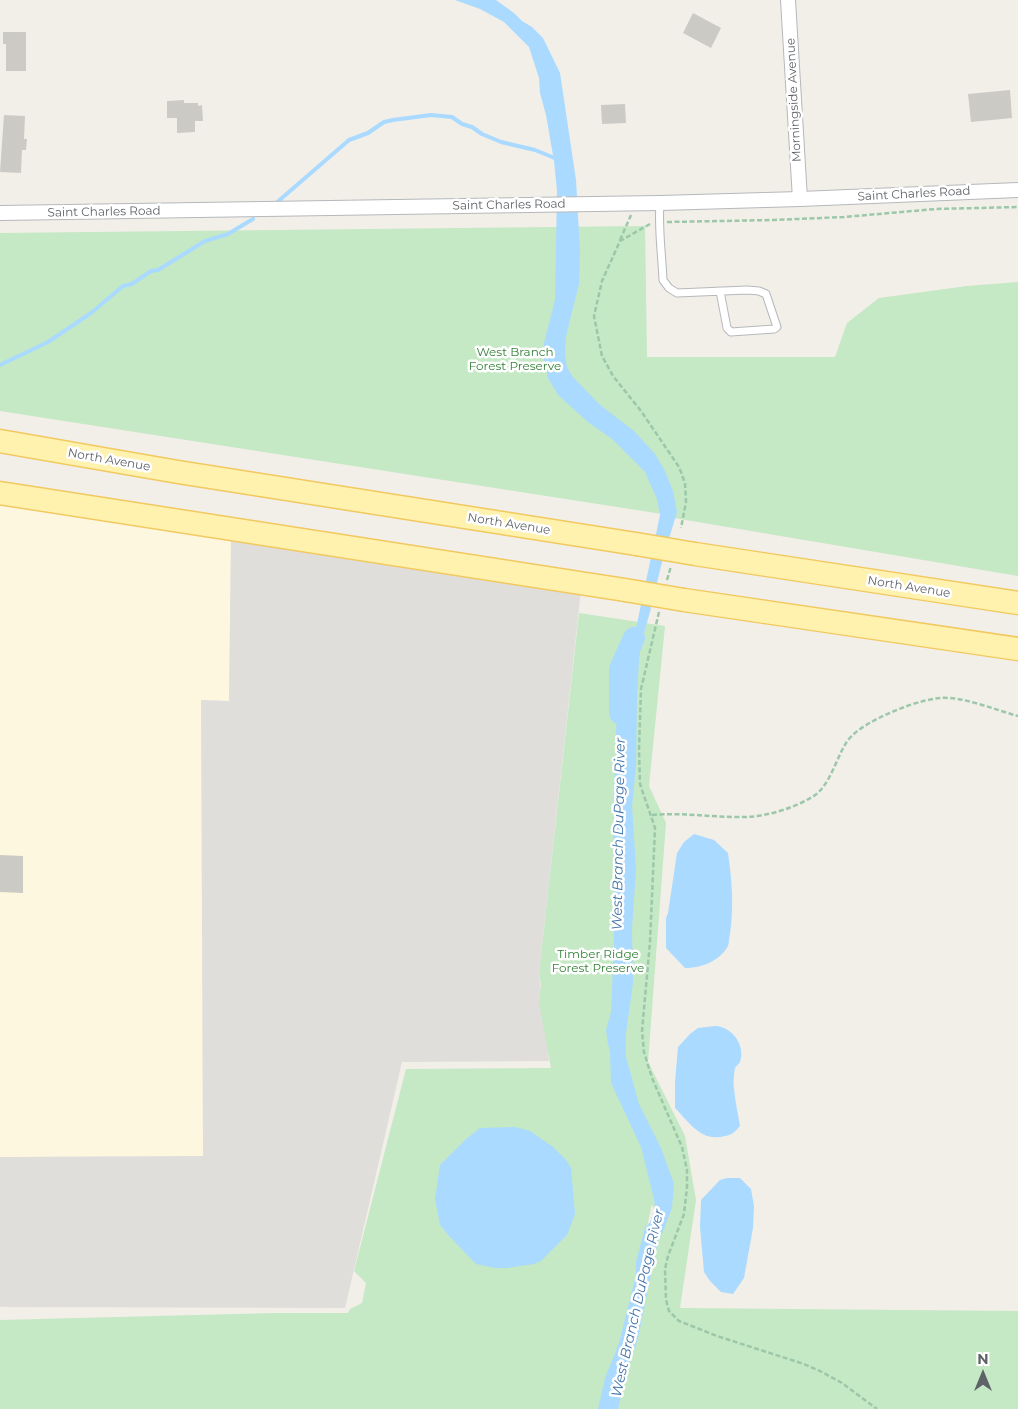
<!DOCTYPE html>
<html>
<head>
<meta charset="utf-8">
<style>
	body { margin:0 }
	#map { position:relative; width:1018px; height:1409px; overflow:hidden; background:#f1efe8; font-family:Montserrat,sans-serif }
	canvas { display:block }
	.north { position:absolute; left:958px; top:1349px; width:50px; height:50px; -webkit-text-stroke:4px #fff; paint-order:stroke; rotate:0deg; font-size:14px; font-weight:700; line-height:20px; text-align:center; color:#5f6368 }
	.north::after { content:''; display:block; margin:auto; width:18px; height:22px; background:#5f6368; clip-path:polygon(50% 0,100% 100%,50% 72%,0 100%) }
</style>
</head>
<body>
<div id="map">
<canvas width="1018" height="1409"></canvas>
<div class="north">N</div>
</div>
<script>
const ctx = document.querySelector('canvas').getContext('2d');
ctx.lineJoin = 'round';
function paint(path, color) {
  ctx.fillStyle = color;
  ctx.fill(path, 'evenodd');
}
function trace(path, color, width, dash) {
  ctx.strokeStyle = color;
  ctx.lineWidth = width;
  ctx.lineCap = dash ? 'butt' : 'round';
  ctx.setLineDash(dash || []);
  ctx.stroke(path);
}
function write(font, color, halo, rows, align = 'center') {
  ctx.font = font + ' Montserrat,sans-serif';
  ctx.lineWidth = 5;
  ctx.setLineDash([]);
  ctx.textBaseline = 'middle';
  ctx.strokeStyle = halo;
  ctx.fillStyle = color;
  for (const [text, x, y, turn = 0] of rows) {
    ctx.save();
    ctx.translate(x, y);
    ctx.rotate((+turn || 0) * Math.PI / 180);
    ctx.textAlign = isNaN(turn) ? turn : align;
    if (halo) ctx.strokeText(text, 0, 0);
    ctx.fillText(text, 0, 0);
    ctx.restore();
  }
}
paint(new Path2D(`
	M 0,497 L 231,533 L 229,701 L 201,700 L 203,1156 L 0,1157 Z`), '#fef7e0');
paint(new Path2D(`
	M 231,533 L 581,590 L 539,974 L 549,1061 L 402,1062 L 345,1308 L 0,1307 L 0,1157 L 203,1156 L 201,700 L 229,701 Z`), '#e0deda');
paint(new Path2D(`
	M 645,226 L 647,357 L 835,357 L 847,323 L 879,298 L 967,286 L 1018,282 L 1018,576 L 674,518 L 675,516 L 0,411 L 0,233 Z
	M 579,613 L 665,626 L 649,786 L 666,823 L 648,1062 L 685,1136 L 696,1200 L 680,1308 L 1018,1311 L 1018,1409 L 0,1409 L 0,1320 L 275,1313 L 348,1313 L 350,1309 L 362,1303 L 366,1283 L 354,1271 L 406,1069 L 551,1068 L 539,1003 L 541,985 L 539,974 ZM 652,1204 L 655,1213 L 629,1308 Z`), '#c5e8c5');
paint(new Path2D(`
	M 455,0 L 496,0 L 514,13 L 522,21 L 532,27 L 543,38 L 560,73 L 576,180 L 580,251 L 579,284 L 566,336 L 565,353 L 567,367 L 572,376 L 599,404 L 634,431 L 655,454 L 665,471 L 673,491 L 677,512 L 662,562 L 650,612 L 641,643 L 639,659 L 637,697 L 636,767 L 632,806 L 636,869 L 632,929 L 633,983 L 626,1033 L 626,1057 L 639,1104 L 661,1148 L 674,1184 L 672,1208 L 664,1229 L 658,1241 L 638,1338 L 626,1375 L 618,1409 L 598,1409 L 605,1378 L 619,1343 L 636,1275 L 636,1262 L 645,1228 L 650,1222 L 655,1208 L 654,1199 L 641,1147 L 611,1083 L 610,1052 L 608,1044 L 606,1030 L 611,1012 L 614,944 L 613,822 L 617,704 L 621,679 L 620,656 L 623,647 L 635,633 L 660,515 L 657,499 L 645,472 L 612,439 L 588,422 L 558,395 L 548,378 L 544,361 L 544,343 L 555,300 L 557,191 L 554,161 L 546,115 L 540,93 L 539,78 L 529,47 L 504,22 L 480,9 Z
	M 694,834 L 714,840 L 728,853 C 732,880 734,907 730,934 C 729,938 729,943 728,946 C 720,961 701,968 685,968 L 666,948 L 666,918 L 668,913 L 677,853 L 684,842 Z
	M 715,1026 C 732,1026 746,1046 740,1062 C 739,1064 736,1066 735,1068 C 734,1074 733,1083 734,1088 C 735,1101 738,1114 740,1126 C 732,1135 731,1135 720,1137 C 700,1140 688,1121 675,1108 L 675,1082 L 678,1047 L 690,1034 L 698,1028 Z
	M 515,1127 L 530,1131 L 553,1147 L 566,1160 L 571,1168 L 575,1214 L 567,1235 L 541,1261 L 534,1264 L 507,1268 L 495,1268 L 476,1264 L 449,1236 L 440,1225 L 435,1199 L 440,1165 L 465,1140 L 480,1128 Z
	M 727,1178 L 740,1178 L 751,1189 L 754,1206 L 753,1228 L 744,1278 L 733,1294 L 721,1292 L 710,1281 L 704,1272 L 700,1227 L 701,1200 L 720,1180 Z`), '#aadaff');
trace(new Path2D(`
	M 275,204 L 349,140 L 368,133 L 384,122 L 393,120 L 431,115 L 452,117 L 462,124 L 472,127 L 482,134 L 501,142 L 535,150 L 557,159
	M 0,365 L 48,342 L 91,313 L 123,286 L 132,284 L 151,271 L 158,270 L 205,241 L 228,234 L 253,219`), '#aadaff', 4);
trace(new Path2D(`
	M 620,713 L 620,669 L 634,638`), '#aadaff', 22);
paint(new Path2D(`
	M 693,13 L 721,28 L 711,48 L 683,33 Z
	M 3,32 L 26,32 L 26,71 L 6,71 L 6,44 L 3,44 Z
	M 1010,90 L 1012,118 L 971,122 L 968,94 Z
	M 184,100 L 184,103 L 198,103 L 198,106 L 202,105 L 203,121 L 195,121 L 195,132 L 177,133 L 177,118 L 167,118 L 167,101 Z
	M 625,104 L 626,123 L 602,124 L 601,105 Z
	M 4,115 L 25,116 L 24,139 L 27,139 L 26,150 L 22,150 L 21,173 L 0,172 Z
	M 0,855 L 23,856 L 23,893 L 0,892 Z`), '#cccac5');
const lane = new Path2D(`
	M 660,203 C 658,229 662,255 663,280 L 669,288 L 677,293 L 747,290 L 759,291 L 766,294 L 777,327 L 774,329 L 731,332 L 727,328 L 720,291`);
const street = new Path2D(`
	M 788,0 L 800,199
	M 0,213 L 660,203 L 800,199 L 1018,190`);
const primary = new Path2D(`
	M 0,441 L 178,472 L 636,544
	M 0,493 L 625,590
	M 695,554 L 1018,603
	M 684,600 L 1018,649`);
trace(lane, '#b5b8bc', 9);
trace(street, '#b5b8bc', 16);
trace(primary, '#f2c960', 25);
trace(new Path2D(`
	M 667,222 L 774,220 L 844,217 L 936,209 L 1018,207
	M 650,224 L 620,241 L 602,281 L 594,316 L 602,356 L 613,376 L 641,411 L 679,467 L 685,483 L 686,502 L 681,528
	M 620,240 L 631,215
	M 667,580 L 671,566
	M 659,612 L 641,689 L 639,750 L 640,784 L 655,828 L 650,942 L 642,1031 L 644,1052 L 652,1078 L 682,1147 L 687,1170 L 687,1187 L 684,1214 L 668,1256 L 665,1269 L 666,1300 L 669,1311 L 679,1321 L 717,1336 L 804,1364 L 820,1371 L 842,1383 L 877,1409
	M 652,815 C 684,812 715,818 747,817 C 768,816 794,808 812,797 C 829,788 836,759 846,743 C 853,732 867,724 879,718 C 897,709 920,700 940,698 C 963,696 995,710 1018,716`), '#9cc7a9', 2.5, [5, 2.5]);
trace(lane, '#fff', 7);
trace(street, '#fff', 14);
trace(primary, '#fff2af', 22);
const primaryBridge = new Path2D(`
	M 636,544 L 695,554
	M 625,590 L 684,600`);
trace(primaryBridge, '#f2c960', 25, []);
trace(primaryBridge, '#fff2af', 22);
write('12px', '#5f6368', '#fff', [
	["Morningside Avenue",794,100,-93],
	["Saint Charles Road",914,194,-3],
	["Saint Charles Road",509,205,-1],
	["Saint Charles Road",104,212,-1],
	["North Avenue",109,460,10],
	["North Avenue",509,524,9],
	["North Avenue",909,587,9]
]);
write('12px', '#348238', '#fff', [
	["West Branch",515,352],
	["Forest Preserve",515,366],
	["Timber Ridge",598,954],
	["Forest Preserve",598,968]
]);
write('italic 14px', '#4174aa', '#fff', [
	["West Branch DuPage River",619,834,-89],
	["West Branch DuPage River",638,1303,-77]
]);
</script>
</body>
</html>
